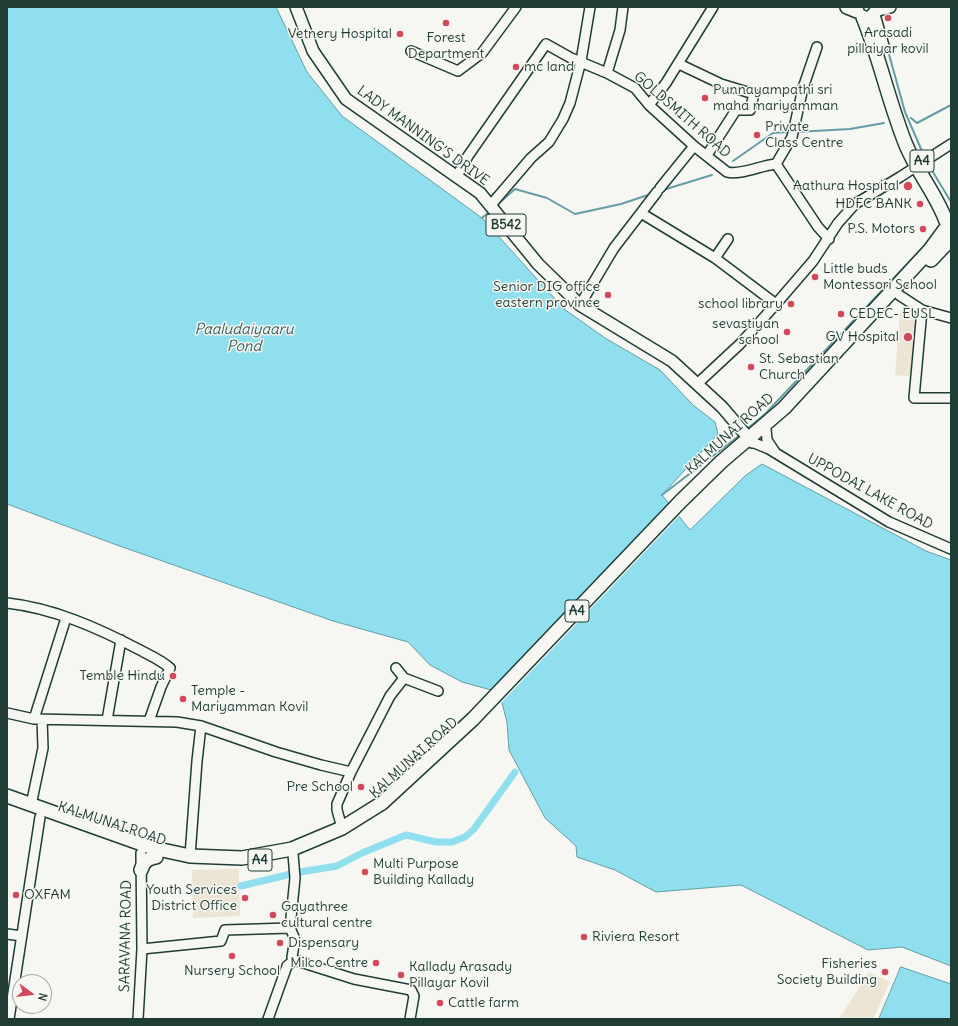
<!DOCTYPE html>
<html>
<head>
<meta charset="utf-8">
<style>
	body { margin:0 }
	#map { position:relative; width:958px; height:1026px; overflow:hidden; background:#f6f6f2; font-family:Delius,sans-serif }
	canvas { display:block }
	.frame { position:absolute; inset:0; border:8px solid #1f3d34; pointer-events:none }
	.north { position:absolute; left:12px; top:974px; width:40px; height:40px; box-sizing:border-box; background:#f6f6f2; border:1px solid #a0aca6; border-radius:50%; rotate:105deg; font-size:11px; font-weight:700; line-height:16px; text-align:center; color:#1f3d34 }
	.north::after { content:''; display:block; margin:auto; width:14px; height:18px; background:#d1495b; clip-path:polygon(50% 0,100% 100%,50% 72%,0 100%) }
</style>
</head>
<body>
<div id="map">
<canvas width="958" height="1026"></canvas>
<div class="frame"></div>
<div class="north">N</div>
</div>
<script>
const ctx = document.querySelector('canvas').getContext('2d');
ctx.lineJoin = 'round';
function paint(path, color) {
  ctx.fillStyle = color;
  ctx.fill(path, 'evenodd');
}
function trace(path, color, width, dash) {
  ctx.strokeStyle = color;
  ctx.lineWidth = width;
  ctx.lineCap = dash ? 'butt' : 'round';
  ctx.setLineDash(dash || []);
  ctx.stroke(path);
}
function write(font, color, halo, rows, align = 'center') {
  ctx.font = font + ' Delius,sans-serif';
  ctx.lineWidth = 3;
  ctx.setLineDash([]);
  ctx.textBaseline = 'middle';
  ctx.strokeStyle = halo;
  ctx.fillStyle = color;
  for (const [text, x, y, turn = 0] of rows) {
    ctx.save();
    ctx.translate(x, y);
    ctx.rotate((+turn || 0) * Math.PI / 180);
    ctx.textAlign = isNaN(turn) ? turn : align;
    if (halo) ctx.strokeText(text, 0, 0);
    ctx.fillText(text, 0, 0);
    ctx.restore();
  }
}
paint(new Path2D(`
	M 904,310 L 920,312 L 915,377 L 895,375 L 900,312 Z
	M 239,869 L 240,916 L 193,918 L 192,870 Z
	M 869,972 L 890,982 L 873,1019 L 839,1019 Z`), '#ede5d4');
const water = new Path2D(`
	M 7,7 L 276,7 L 307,72 L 342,116 L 482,218 L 564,309 L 605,338 L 660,370 L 693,405 L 715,422 L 718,434 L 662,495 L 690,530 L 746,475 L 762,464 L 926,551 L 951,560 L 951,966 L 902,947 L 868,950 L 741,885 L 656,892 L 615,870 L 577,857 L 576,846 L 545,818 L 509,750 L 507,722 L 502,703 L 495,691 L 462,682 L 430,665 L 408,642 L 333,621 L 114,544 L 7,504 Z
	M 901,967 L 951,984 L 951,1019 L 879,1019 Z`);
paint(water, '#90dfef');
trace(water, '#639ea4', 1);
paint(new Path2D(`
	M 672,505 L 680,515 L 500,704 L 494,693 Z`), '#f6f6f2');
trace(new Path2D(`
	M 887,47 L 905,112 L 925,158
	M 911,118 L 917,123 L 951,105
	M 796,132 L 850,129 L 884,123
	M 733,161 L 773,133 L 789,132
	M 927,162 L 951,202
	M 663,190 L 712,175
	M 497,205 L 515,189 L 547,198 L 575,214 L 621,204 L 651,194
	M 482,218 L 490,211
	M 747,429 L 765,414 L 927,243
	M 662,495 L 740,435`), '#639ea4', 2);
trace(new Path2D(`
	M 300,872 L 337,866 L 362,853 L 406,835 L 436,842 L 452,842 L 465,837 L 474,829 L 515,772
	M 241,886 L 291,874`), '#90dfef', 7);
const minor = new Path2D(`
	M 411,51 L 458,71 L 482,53 L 516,7
	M 679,64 L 721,84 L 754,94 L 750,110 L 736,110 L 707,155
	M 607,73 L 620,30 L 623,7
	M 649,105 L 666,83 L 713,7
	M 776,164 L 792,137 L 803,88 L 817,47
	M 457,176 L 468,156 L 546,44 L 571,58 L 607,73 L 635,88 L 649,105 L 694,146 L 727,172 C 739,176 762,165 776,164 L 818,227 L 829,239
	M 660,188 L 694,146
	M 490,206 L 531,158 L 549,142 L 563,119 L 570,103 L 581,61 L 590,7
	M 641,213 L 715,258 L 776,304
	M 715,258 L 728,239
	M 899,295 L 922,310 L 951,318
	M 580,305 L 614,248 L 657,192
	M 922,310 L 914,398 L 951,398
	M 697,384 L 740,344 L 776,304 L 813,261 L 838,223 L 855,204 L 900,177 L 951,144
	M 766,429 L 767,440 L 775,452
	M 752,442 L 769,449 L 889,522 L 951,549
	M 7,603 C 53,608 98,628 138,649 C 149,655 161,660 170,668 L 161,687 L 149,721
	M 404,678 L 438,691
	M 7,713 L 34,719 L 177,722 L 201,726 L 276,752 L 321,765 L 351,772 L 337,804 L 337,810 L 342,828
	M 34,719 L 66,618
	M 107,720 L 121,640
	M 351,772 L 390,696 L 404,678 L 396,668
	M 31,805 L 43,748 L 42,719
	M 293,854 L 295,878 L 290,928 L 295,939 L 292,957 L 294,960 L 354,979 L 411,990 L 414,996 L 410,1019
	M 190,856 L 197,761 L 201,726
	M 7,934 L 22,936
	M 142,949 L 221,941 L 225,930 L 290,928
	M 9,1019 L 40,817
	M 138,1019 L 142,949 L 141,853
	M 268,1019 L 287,966 L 294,960`);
const major = new Path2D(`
	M 296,7 L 313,51 L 346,99 L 480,193 L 538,264 L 580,305 L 672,361 L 722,407 L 752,442
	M 875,11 L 890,7`);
const highway = new Path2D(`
	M 847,7 L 857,11
	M 873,15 L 882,46
	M 863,17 C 880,59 889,103 906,145 C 917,172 936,194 946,221
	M 931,260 L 951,239
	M 7,796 L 153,848 L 190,856 L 242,858 L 292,849 L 342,828 L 382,803 L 473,719 L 680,502 L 721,462 L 784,408 L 929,251 L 946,228
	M 141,870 C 144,861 147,859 156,857`);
trace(minor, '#1f3d34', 12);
trace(major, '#1f3d34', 14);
trace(highway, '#1f3d34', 16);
trace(minor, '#f6f6f2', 9);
trace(major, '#f6f6f2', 11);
trace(highway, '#f6f6f2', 13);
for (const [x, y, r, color] of [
	[888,18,4,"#d1495b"],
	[446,23,4,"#d1495b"],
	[400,34,4,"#d1495b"],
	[516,67,4,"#d1495b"],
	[705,98,4,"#d1495b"],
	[757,135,4,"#d1495b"],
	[908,186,5,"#d1495b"],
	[920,204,4,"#d1495b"],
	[923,229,4,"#d1495b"],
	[815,277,4,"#d1495b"],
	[608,295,4,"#d1495b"],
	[791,304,4,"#d1495b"],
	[841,314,4,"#d1495b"],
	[787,332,4,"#d1495b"],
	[908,337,5,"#d1495b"],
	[751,367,4,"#d1495b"],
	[173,676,4,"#d1495b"],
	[183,699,4,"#d1495b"],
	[361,787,4,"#d1495b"],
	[365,872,4,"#d1495b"],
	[16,895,4,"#d1495b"],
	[245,898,4,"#d1495b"],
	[273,915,4,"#d1495b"],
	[584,937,4,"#d1495b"],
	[280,943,4,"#d1495b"],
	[232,956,4,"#d1495b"],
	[376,963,4,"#d1495b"],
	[885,972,4,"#d1495b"],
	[401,975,4,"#d1495b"],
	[440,1003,4,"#d1495b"]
]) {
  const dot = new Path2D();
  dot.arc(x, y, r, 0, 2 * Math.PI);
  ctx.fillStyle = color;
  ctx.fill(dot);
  trace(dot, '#f6f6f2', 1.5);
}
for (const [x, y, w] of [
	[922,161,24],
	[506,225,40],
	[577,611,24],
	[260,860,24]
]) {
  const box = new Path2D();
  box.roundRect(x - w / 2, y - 11, w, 22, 3);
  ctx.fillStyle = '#f6f6f2';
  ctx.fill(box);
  trace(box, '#1f3d34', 1);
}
write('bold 13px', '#1f3d34', null, [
	["A4",922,161],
	["B542",506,225],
	["A4",577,611],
	["A4",260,860]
]);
write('14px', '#1f3d34', '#f6f6f2', [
	["Arasadi",888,33,"center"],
	["pillaiyar kovil",888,49,"center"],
	["Vetnery Hospital",392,34,"right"],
	["Forest",446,38,"center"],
	["Department",446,54,"center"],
	["mc land",524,67],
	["Punnayampathi sri",713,90],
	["maha mariyamman",713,106],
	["Private",765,127],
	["Class Centre",765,143],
	["Aathura Hospital",899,186,"right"],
	["HDFC BANK",912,204,"right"],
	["P.S. Motors",915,229,"right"],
	["Little buds",823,269],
	["Montessori School",823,285],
	["Senior DIG office",600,287,"right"],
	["eastern province",600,303,"right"],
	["school library",783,304,"right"],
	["CEDEC- EUSL",849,314],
	["sevastiyan",779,324,"right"],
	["school",779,340,"right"],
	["GV Hospital",899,337,"right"],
	["St. Sebastian",759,359],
	["Church",759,375],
	["Temble Hindu",165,676,"right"],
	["Temple -",191,691],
	["Mariyamman Kovil",191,707],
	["Pre School",353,787,"right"],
	["Multi Purpose",373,864],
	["Building Kallady",373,880],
	["Youth Services",237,890,"right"],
	["District Office",237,906,"right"],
	["OXFAM",24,895],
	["Gayathree",281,907],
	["cultural centre",281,923],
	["Riviera Resort",592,937],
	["Dispensary",288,943],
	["Milco Centre",368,963,"right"],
	["Fisheries",877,964,"right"],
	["Society Building",877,980,"right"],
	["Kallady Arasady",409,967],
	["Pillayar Kovil",409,983],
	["Nursery School",232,971,"center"],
	["Cattle farm",448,1003]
], 'left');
write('14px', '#1f3d34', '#f6f6f2', [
	["GOLDSMITH ROAD",682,115,41],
	["LADY MANNING’S DRIVE",423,136,36],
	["KALMUNAI ROAD",730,434,-42],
	["UPPODAI LAKE ROAD",870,492,29],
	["KALMUNAI ROAD",414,758,-42],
	["KALMUNAI ROAD",112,824,18],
	["SARAVANA ROAD",126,936,-89]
]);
write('italic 15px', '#365d59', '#f6f6f2', [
	["Paaludaiyaaru",244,330],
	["Pond",244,347]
]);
</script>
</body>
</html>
